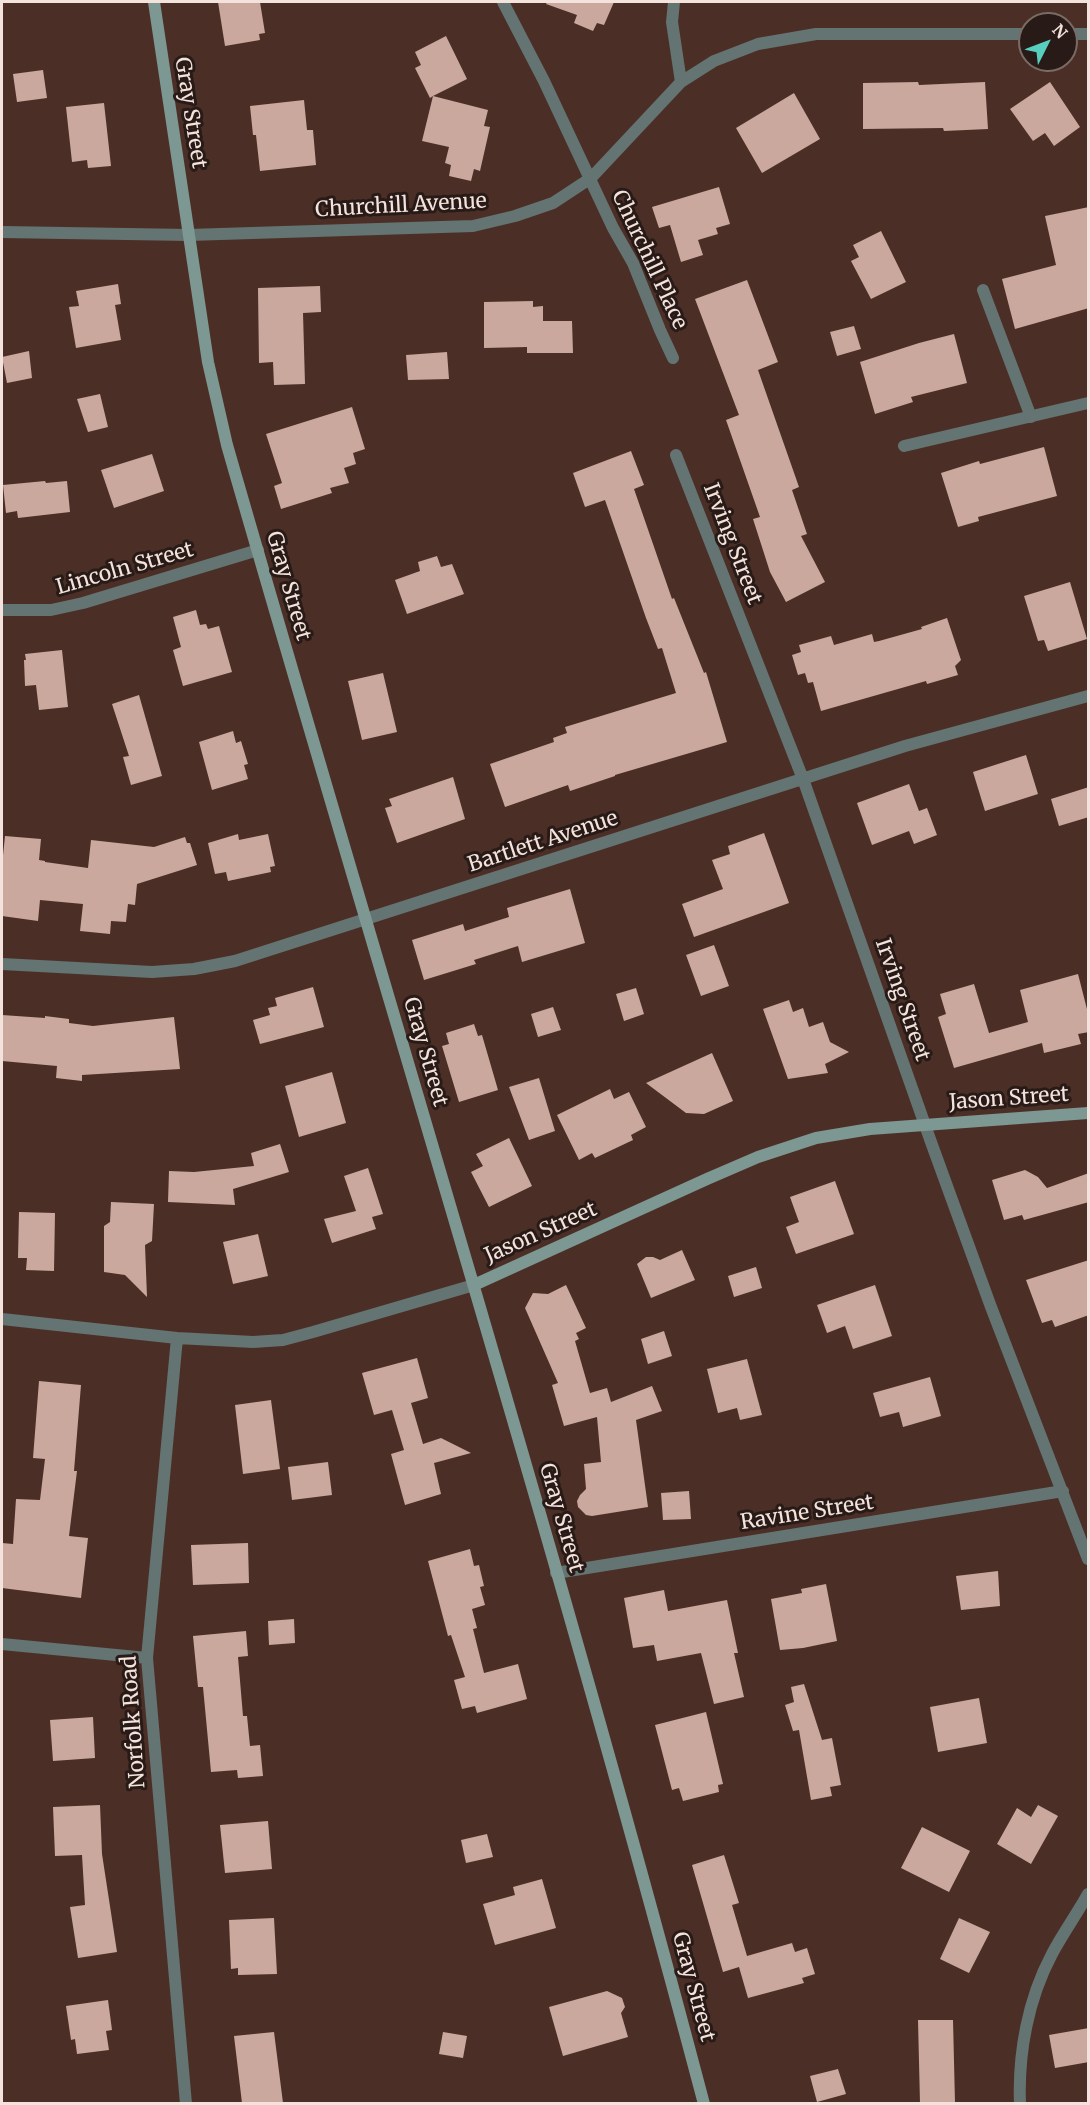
<!DOCTYPE html>
<html>
<head>
<meta charset="utf-8">
<style>
	body { margin:0 }
	#map { position:relative; width:1090px; height:2105px; overflow:hidden; background:#4b2f27; font-family:Merriweather,serif }
	canvas { display:block }
	.frame { position:absolute; inset:0; border:3px solid #f4e2dc; pointer-events:none }
	.north { position:absolute; left:1018px; top:12px; width:60px; height:60px; box-sizing:border-box; background:#281b17; border:2px solid #7a6b66; border-radius:50%; rotate:48deg; font-size:16px; font-weight:700; line-height:24px; text-align:center; color:#f4e2dc }
	.north::after { content:''; display:block; margin:auto; width:21px; height:27px; background:#58cebf; clip-path:polygon(50% 0,100% 100%,50% 72%,0 100%) }
</style>
</head>
<body>
<div id="map">
<canvas width="1090" height="2105"></canvas>
<div class="frame"></div>
<div class="north">N</div>
</div>
<script>
const ctx = document.querySelector('canvas').getContext('2d');
ctx.lineJoin = 'round';
function paint(path, color) {
  ctx.fillStyle = color;
  ctx.fill(path, 'evenodd');
}
function trace(path, color, width, dash) {
  ctx.strokeStyle = color;
  ctx.lineWidth = width;
  ctx.lineCap = dash ? 'butt' : 'round';
  ctx.setLineDash(dash || []);
  ctx.stroke(path);
}
function write(font, color, halo, rows, align = 'center') {
  ctx.font = font + ' Merriweather,serif';
  ctx.lineWidth = 6;
  ctx.setLineDash([]);
  ctx.textBaseline = 'middle';
  ctx.strokeStyle = halo;
  ctx.fillStyle = color;
  for (const [text, x, y, turn = 0] of rows) {
    ctx.save();
    ctx.translate(x, y);
    ctx.rotate((+turn || 0) * Math.PI / 180);
    ctx.textAlign = isNaN(turn) ? turn : align;
    if (halo) ctx.strokeText(text, 0, 0);
    ctx.fillText(text, 0, 0);
    ctx.restore();
  }
}
paint(new Path2D(`
	M 218,2 L 260,2 L 265,33 L 259,34 L 260,40 L 225,46 Z
	M 547,2 L 614,2 L 604,25 L 597,23 L 593,31 L 574,23 L 577,15 L 546,4 Z
	M 446,36 L 467,79 L 433,96 L 488,110 L 484,126 L 490,127 L 480,171 L 474,169 L 471,181 L 449,176 L 451,165 L 445,163 L 449,147 L 422,141 L 433,96 L 430,98 L 415,68 L 421,65 L 415,52 Z
	M 43,70 L 47,98 L 17,102 L 13,74 Z
	M 918,82 L 919,85 L 985,82 L 988,129 L 944,131 L 943,128 L 863,129 L 863,83 Z
	M 1050,82 L 1080,127 L 1054,146 L 1045,133 L 1033,141 L 1010,109 Z
	M 794,93 L 820,139 L 762,173 L 736,128 Z
	M 304,100 L 307,130 L 313,130 L 316,165 L 260,171 L 256,135 L 253,135 L 250,106 Z
	M 104,103 L 111,166 L 88,168 L 87,160 L 72,162 L 66,107 Z
	M 719,187 L 730,224 L 716,228 L 718,234 L 698,240 L 703,255 L 681,262 L 670,225 L 659,228 L 652,207 Z
	M 1089,207 L 1089,308 L 1015,329 L 1002,279 L 1056,265 L 1045,216 Z
	M 881,231 L 906,282 L 871,299 L 851,261 L 859,257 L 853,245 Z
	M 747,280 L 778,362 L 758,370 L 799,487 L 792,490 L 807,534 L 801,536 L 825,582 L 786,602 L 770,572 L 753,519 L 760,517 L 726,420 L 739,415 L 695,299 Z
	M 118,284 L 121,304 L 115,305 L 121,340 L 76,348 L 69,307 L 79,306 L 76,291 Z
	M 320,286 L 321,312 L 303,313 L 305,384 L 274,385 L 273,362 L 259,363 L 258,288 Z
	M 533,301 L 533,307 L 543,306 L 543,321 L 572,321 L 573,353 L 527,353 L 527,347 L 484,348 L 484,302 Z
	M 854,326 L 861,349 L 837,356 L 830,332 Z
	M 954,334 L 967,383 L 911,397 L 913,402 L 875,414 L 860,362 L 919,343 Z
	M 29,351 L 32,378 L 7,383 L 2,357 Z
	M 447,352 L 449,379 L 408,380 L 406,355 Z
	M 100,394 L 108,427 L 88,432 L 77,399 Z
	M 352,407 L 365,449 L 353,453 L 356,464 L 344,468 L 349,483 L 330,488 L 332,493 L 281,509 L 274,486 L 282,483 L 266,434 Z
	M 1044,447 L 1057,496 L 978,517 L 979,521 L 958,527 L 941,473 L 979,461 L 980,464 Z
	M 631,451 L 644,485 L 634,489 L 672,599 L 674,598 L 704,673 L 706,672 L 727,742 L 615,775 L 615,776 L 570,791 L 568,785 L 505,807 L 490,764 L 554,742 L 553,738 L 567,733 L 565,727 L 676,693 L 662,648 L 658,649 L 646,618 L 605,500 L 585,507 L 573,473 Z
	M 152,454 L 164,491 L 114,508 L 101,470 Z
	M 45,481 L 46,483 L 67,481 L 70,512 L 18,518 L 17,511 L 6,513 L 3,485 Z
	M 437,556 L 441,567 L 452,564 L 464,594 L 407,614 L 395,580 L 420,571 L 418,562 Z
	M 1070,582 L 1087,639 L 1048,651 L 1044,640 L 1038,641 L 1024,596 Z
	M 196,610 L 200,625 L 206,624 L 208,629 L 219,626 L 232,672 L 183,686 L 173,650 L 181,647 L 173,617 Z
	M 947,618 L 961,660 L 955,666 L 958,675 L 927,684 L 926,681 L 821,711 L 813,682 L 808,683 L 805,673 L 798,675 L 792,655 L 801,652 L 799,645 L 831,636 L 834,645 L 872,634 L 874,642 L 879,641 L 922,629 L 921,627 Z
	M 62,650 L 68,707 L 39,710 L 36,685 L 25,686 L 24,660 L 26,660 L 25,654 Z
	M 383,673 L 397,732 L 362,740 L 348,681 Z
	M 139,695 L 162,776 L 131,785 L 123,757 L 129,756 L 112,704 Z
	M 233,731 L 236,743 L 241,741 L 248,764 L 244,765 L 248,779 L 212,790 L 199,742 Z
	M 1026,755 L 1038,794 L 985,811 L 973,772 Z
	M 453,777 L 465,819 L 397,843 L 385,808 L 392,806 L 389,799 Z
	M 909,784 L 919,811 L 927,808 L 937,835 L 914,844 L 909,831 L 872,845 L 857,803 Z
	M 1089,787 L 1089,817 L 1059,826 L 1051,799 Z
	M 764,833 L 789,903 L 694,937 L 682,904 L 723,889 L 712,860 L 730,854 L 728,846 Z
	M 238,834 L 239,840 L 268,834 L 275,866 L 270,867 L 271,872 L 228,881 L 226,872 L 215,874 L 208,843 Z
	M 5,836 L 41,839 L 39,860 L 45,861 L 45,862 L 88,868 L 91,840 L 154,847 L 185,837 L 187,843 L 190,843 L 197,865 L 137,884 L 135,905 L 128,904 L 126,922 L 111,921 L 110,934 L 80,931 L 83,904 L 40,900 L 38,921 L 2,916 L 2,865 Z
	M 570,889 L 585,943 L 522,962 L 518,946 L 474,960 L 476,964 L 424,980 L 412,940 L 463,924 L 465,931 L 509,917 L 507,908 Z
	M 714,945 L 729,986 L 701,996 L 686,955 Z
	M 1078,974 L 1089,1017 L 1089,1032 L 1078,1034 L 1081,1044 L 1044,1053 L 1042,1043 L 954,1068 L 938,1017 L 946,1014 L 940,994 L 974,984 L 989,1033 L 1028,1022 L 1020,990 Z
	M 313,987 L 324,1027 L 260,1044 L 253,1020 L 270,1015 L 268,1008 L 277,1006 L 275,998 Z
	M 636,988 L 644,1014 L 624,1021 L 616,994 Z
	M 789,1000 L 793,1012 L 803,1008 L 809,1027 L 823,1022 L 830,1042 L 849,1052 L 825,1064 L 828,1073 L 788,1079 L 763,1009 Z
	M 553,1007 L 561,1030 L 538,1037 L 531,1014 Z
	M 2,1015 L 45,1018 L 45,1016 L 69,1019 L 69,1023 L 93,1026 L 174,1017 L 180,1069 L 82,1075 L 82,1081 L 56,1078 L 57,1066 L 2,1061 Z
	M 474,1024 L 478,1036 L 482,1035 L 498,1090 L 459,1102 L 442,1046 L 449,1044 L 446,1033 Z
	M 712,1053 L 733,1101 L 704,1114 L 686,1113 L 646,1083 Z
	M 332,1072 L 346,1123 L 299,1137 L 285,1086 Z
	M 539,1078 L 555,1131 L 529,1140 L 509,1087 Z
	M 610,1089 L 614,1099 L 629,1092 L 646,1127 L 631,1135 L 633,1140 L 595,1158 L 592,1153 L 579,1160 L 557,1115 Z
	M 509,1138 L 532,1186 L 489,1207 L 471,1172 L 483,1166 L 476,1154 Z
	M 280,1144 L 289,1172 L 233,1189 L 235,1205 L 168,1202 L 169,1171 L 194,1172 L 254,1166 L 251,1153 Z
	M 368,1168 L 383,1214 L 372,1217 L 376,1229 L 332,1243 L 324,1219 L 356,1211 L 344,1176 Z
	M 1025,1170 L 1038,1177 L 1047,1188 L 1089,1173 L 1089,1202 L 1024,1220 L 1022,1215 L 1004,1220 L 992,1180 Z
	M 835,1181 L 854,1234 L 796,1254 L 786,1227 L 799,1222 L 790,1197 Z
	M 111,1202 L 154,1204 L 152,1241 L 145,1245 L 147,1297 L 125,1275 L 104,1272 L 104,1226 L 110,1222 Z
	M 19,1212 L 55,1213 L 54,1271 L 26,1270 L 27,1258 L 18,1258 Z
	M 258,1234 L 268,1276 L 233,1284 L 223,1242 Z
	M 682,1250 L 695,1280 L 651,1298 L 637,1264 L 646,1257 L 653,1257 L 660,1260 Z
	M 1089,1260 L 1089,1315 L 1055,1327 L 1052,1320 L 1042,1323 L 1026,1280 Z
	M 756,1267 L 762,1288 L 734,1297 L 728,1276 Z
	M 566,1285 L 586,1328 L 576,1333 L 579,1339 L 575,1341 L 590,1393 L 607,1388 L 611,1402 L 652,1386 L 662,1411 L 636,1420 L 648,1507 L 592,1516 L 586,1515 L 578,1507 L 577,1501 L 580,1495 L 586,1489 L 584,1464 L 601,1462 L 597,1417 L 564,1426 L 552,1385 L 558,1383 L 525,1308 L 533,1293 L 548,1294 Z
	M 875,1285 L 892,1336 L 853,1349 L 845,1326 L 827,1333 L 817,1305 Z
	M 664,1331 L 672,1356 L 648,1364 L 641,1339 Z
	M 417,1358 L 428,1398 L 411,1403 L 423,1444 L 441,1438 L 471,1453 L 434,1463 L 441,1494 L 405,1505 L 391,1454 L 404,1450 L 392,1410 L 374,1415 L 362,1373 Z
	M 747,1359 L 762,1415 L 740,1420 L 737,1408 L 718,1413 L 707,1369 Z
	M 930,1377 L 941,1416 L 903,1427 L 899,1412 L 880,1417 L 873,1393 Z
	M 39,1381 L 81,1385 L 74,1471 L 77,1471 L 69,1536 L 88,1538 L 81,1598 L 2,1588 L 2,1543 L 13,1544 L 16,1499 L 40,1500 L 45,1459 L 33,1458 Z
	M 271,1400 L 280,1469 L 243,1474 L 235,1405 Z
	M 328,1462 L 332,1495 L 292,1500 L 288,1467 Z
	M 689,1491 L 691,1519 L 663,1520 L 661,1493 Z
	M 248,1543 L 249,1583 L 193,1585 L 191,1545 Z
	M 470,1549 L 474,1566 L 479,1565 L 484,1586 L 480,1587 L 485,1605 L 472,1609 L 477,1628 L 473,1629 L 484,1673 L 518,1664 L 527,1699 L 477,1713 L 475,1706 L 462,1709 L 454,1680 L 465,1677 L 451,1635 L 448,1636 L 428,1561 Z
	M 998,1571 L 1000,1606 L 961,1610 L 956,1576 Z
	M 826,1584 L 837,1641 L 803,1648 L 780,1650 L 771,1599 L 802,1593 L 801,1589 Z
	M 664,1590 L 668,1611 L 727,1600 L 738,1653 L 734,1653 L 744,1697 L 714,1704 L 701,1653 L 657,1661 L 654,1645 L 633,1648 L 624,1598 Z
	M 294,1619 L 295,1643 L 269,1645 L 268,1621 Z
	M 246,1631 L 248,1656 L 238,1657 L 243,1716 L 247,1716 L 250,1746 L 260,1745 L 263,1776 L 238,1778 L 237,1770 L 211,1772 L 203,1687 L 198,1687 L 193,1636 Z
	M 804,1684 L 822,1740 L 832,1738 L 841,1785 L 830,1787 L 832,1796 L 811,1800 L 799,1730 L 793,1731 L 785,1705 L 794,1702 L 791,1687 Z
	M 979,1698 L 987,1743 L 938,1752 L 930,1707 Z
	M 706,1712 L 723,1784 L 718,1785 L 719,1792 L 683,1801 L 679,1788 L 672,1790 L 655,1725 Z
	M 93,1717 L 95,1758 L 53,1761 L 50,1720 Z
	M 100,1805 L 102,1854 L 117,1952 L 78,1958 L 70,1907 L 85,1905 L 82,1855 L 55,1856 L 53,1807 Z
	M 1038,1805 L 1058,1816 L 1031,1864 L 997,1844 L 1017,1808 L 1031,1817 Z
	M 268,1821 L 272,1869 L 225,1873 L 220,1825 Z
	M 922,1827 L 970,1851 L 949,1892 L 901,1868 Z
	M 487,1834 L 493,1857 L 466,1863 L 461,1840 Z
	M 724,1855 L 739,1903 L 732,1905 L 747,1956 L 792,1943 L 795,1952 L 807,1948 L 815,1974 L 802,1978 L 804,1983 L 748,1998 L 739,1967 L 723,1972 L 692,1865 Z
	M 542,1879 L 556,1928 L 495,1945 L 483,1904 L 515,1895 L 513,1887 Z
	M 274,1918 L 277,1974 L 238,1975 L 238,1968 L 231,1969 L 229,1920 Z
	M 959,1918 L 990,1932 L 969,1973 L 940,1959 Z
	M 607,1991 L 622,1998 L 625,2007 L 621,2013 L 628,2037 L 563,2056 L 549,2007 Z
	M 108,2000 L 112,2030 L 106,2031 L 109,2050 L 77,2054 L 75,2039 L 71,2040 L 66,2006 Z
	M 918,2020 L 953,2020 L 955,2103 L 920,2103 Z
	M 1089,2028 L 1089,2062 L 1055,2068 L 1049,2035 Z
	M 274,2032 L 283,2103 L 242,2103 L 234,2036 Z
	M 443,2032 L 467,2036 L 463,2058 L 439,2054 Z
	M 838,2069 L 846,2094 L 817,2102 L 810,2076 Z`), '#cba89d');
trace(new Path2D(`
	M 503,2 L 544,81 L 613,228 L 633,263 L 660,330 L 673,358
	M 674,2 L 672,22 L 681,82
	M 1066,34 L 1088,34
	M 2,232 L 189,235 L 473,226 L 515,216 L 553,203 L 591,178 L 681,82 L 714,61 L 758,44 L 816,34 L 1030,34
	M 983,290 L 1031,417
	M 904,446 L 1088,403
	M 676,455 L 803,779 L 931,1142 L 991,1307 L 1088,1559
	M 2,610 L 51,610 L 83,603 L 258,550
	M 2,964 L 152,972 L 194,969 L 235,961 L 905,746 L 1088,696
	M 2,1319 L 177,1338 L 253,1342 L 283,1340 L 313,1332 L 474,1285
	M 177,1338 L 147,1658 L 186,2104
	M 556,1573 L 1063,1491
	M 2,1644 L 147,1658
	M 1020,2104 C 1018,2053 1028,1999 1052,1954 C 1063,1933 1077,1914 1088,1894`), '#647472', 12);
trace(new Path2D(`
	M 154,2 L 208,362 L 227,445 C 386,998 557,1547 704,2104
	M 474,1285 L 707,1179 L 758,1157 L 816,1138 L 870,1129 L 1088,1113`), '#7d9792', 12);
write('21px', '#f4e2dc', '#281b17', [
	["Gray Street",190,113,81],
	["Churchill Avenue",401,206,-3],
	["Churchill Place",649,260,65],
	["Irving Street",732,544,69],
	["Lincoln Street",125,569,-16],
	["Gray Street",288,586,74],
	["Bartlett Avenue",543,842,-18],
	["Irving Street",902,1000,71],
	["Gray Street",425,1052,74],
	["Jason Street",1009,1099,-4],
	["Jason Street",541,1233,-24],
	["Ravine Street",807,1513,-9],
	["Gray Street",561,1518,74],
	["Norfolk Road",134,1722,-94],
	["Gray Street",693,1987,75]
]);
</script>
</body>
</html>
